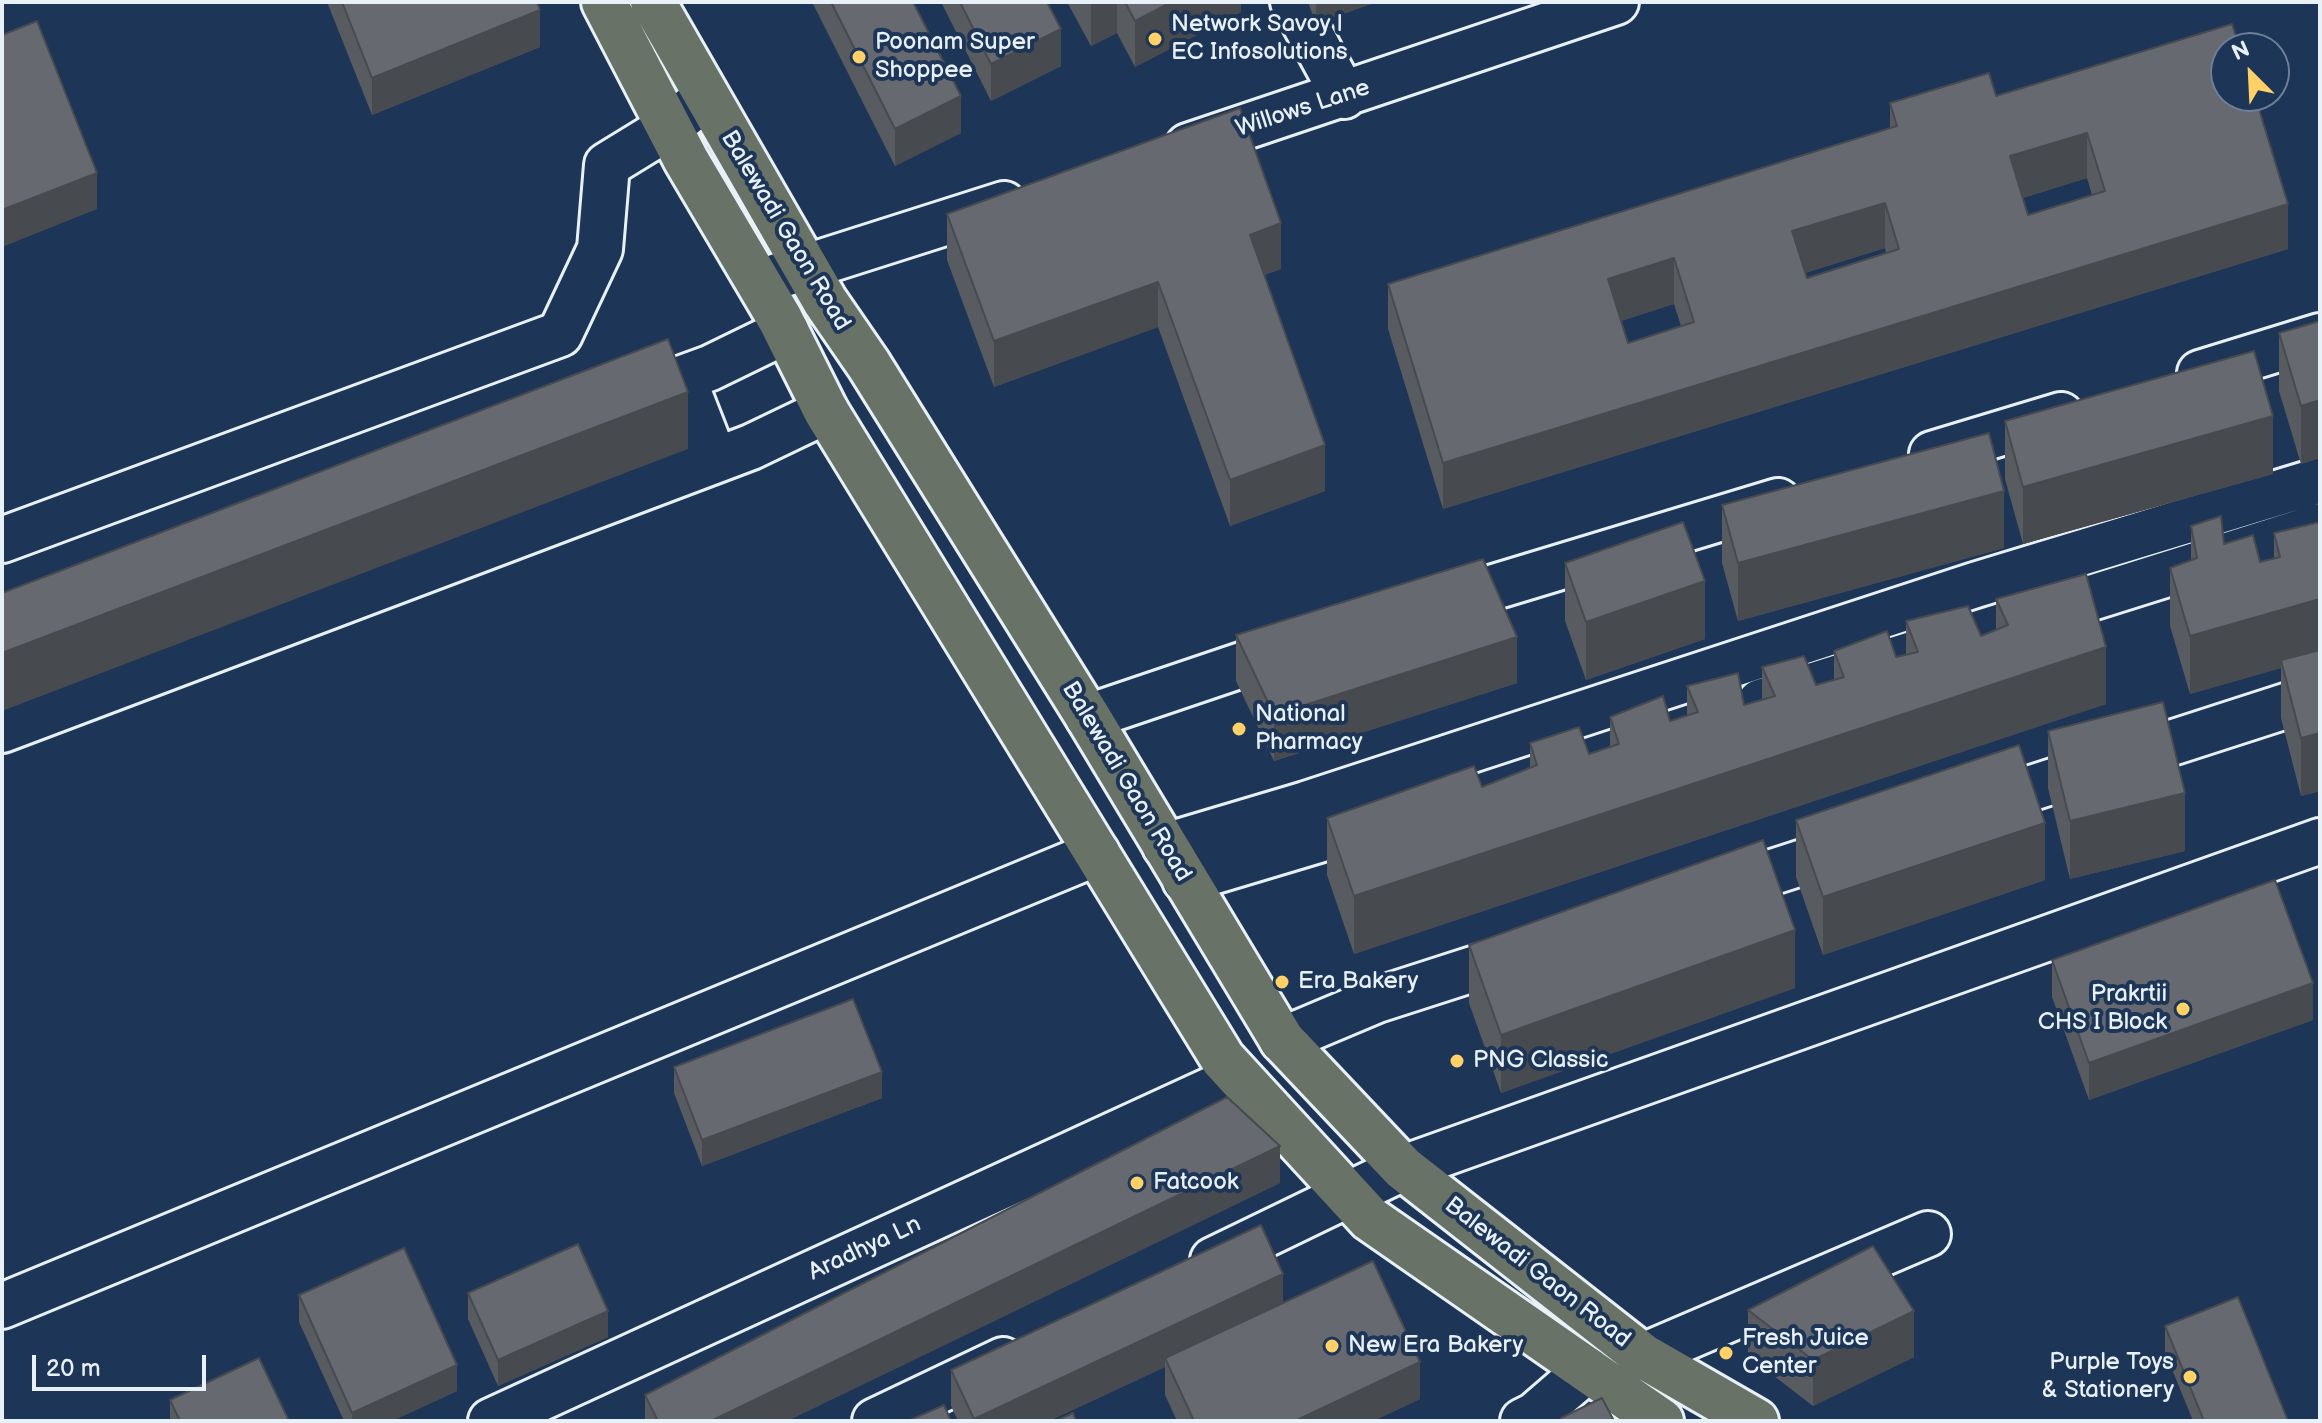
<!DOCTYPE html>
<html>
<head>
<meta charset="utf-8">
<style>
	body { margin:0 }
	#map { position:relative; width:2322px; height:1423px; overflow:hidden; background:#1d3557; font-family:"Balsamiq Sans",sans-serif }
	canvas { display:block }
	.frame { position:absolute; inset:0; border:4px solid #e8f1f8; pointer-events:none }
	.north { position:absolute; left:2210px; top:32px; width:80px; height:80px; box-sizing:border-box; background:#1d3557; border:2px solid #6e8097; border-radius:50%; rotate:336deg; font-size:22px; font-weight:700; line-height:32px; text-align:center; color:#e8f1f8 }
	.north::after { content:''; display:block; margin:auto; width:28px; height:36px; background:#ffd166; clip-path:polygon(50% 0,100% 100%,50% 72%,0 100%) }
	.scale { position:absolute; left:32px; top:1355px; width:174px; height:36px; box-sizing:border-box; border:4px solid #e8f1f8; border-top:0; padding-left:10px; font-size:24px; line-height:28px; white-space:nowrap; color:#e8f1f8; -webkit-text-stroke:6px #1d3557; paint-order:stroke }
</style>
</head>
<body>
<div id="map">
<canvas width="2322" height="1423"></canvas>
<div class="frame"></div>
<div class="north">N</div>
<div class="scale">20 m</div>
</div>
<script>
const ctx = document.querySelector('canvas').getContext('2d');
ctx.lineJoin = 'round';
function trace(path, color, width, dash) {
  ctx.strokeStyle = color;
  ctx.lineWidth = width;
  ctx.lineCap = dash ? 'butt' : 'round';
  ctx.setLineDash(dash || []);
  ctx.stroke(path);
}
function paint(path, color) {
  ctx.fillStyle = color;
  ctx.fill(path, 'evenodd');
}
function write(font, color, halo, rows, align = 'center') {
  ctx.font = font + ' "Balsamiq Sans",sans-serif';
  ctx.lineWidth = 8;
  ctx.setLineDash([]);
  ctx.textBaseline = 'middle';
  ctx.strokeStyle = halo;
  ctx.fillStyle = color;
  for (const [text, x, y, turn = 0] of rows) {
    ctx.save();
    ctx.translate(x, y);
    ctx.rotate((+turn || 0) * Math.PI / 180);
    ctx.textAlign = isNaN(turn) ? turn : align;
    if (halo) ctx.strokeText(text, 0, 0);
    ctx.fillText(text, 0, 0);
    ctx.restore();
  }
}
const minor = new Path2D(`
	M 1293,2 L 1344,96
	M 1188,146 L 1616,2
	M 759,282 L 1004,204
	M 2200,373 L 2320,336
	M 683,378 L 715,460
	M 628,398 L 710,368 L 786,331
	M 1932,454 L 2061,415
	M 2,540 L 560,334 L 600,249 L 607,165 L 669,127 L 705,98
	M 1438,604 L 1778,501
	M 1760,702 L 2320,526
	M 1088,717 L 1292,648
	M 2,730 L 751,447 L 826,411
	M 1976,806 L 2320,695
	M 1165,846 L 1306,804 L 1975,585 L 2320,480
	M 1185,880 L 1382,821
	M 1717,890 L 1853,846
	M 1282,1040 L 1377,1000 L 1526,952
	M 1213,1260 L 1403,1168 L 2320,841
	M 2,1306 L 1097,853
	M 1643,1356 L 1928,1234
	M 491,1421 L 1239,1077
	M 875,1421 L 1003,1360
	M 1523,1421 L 1535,1415 L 1587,1370`);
const major = new Path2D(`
	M 604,2 L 686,160 L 780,319 L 826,411 L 1223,1059 L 1370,1219 L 1661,1421
	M 653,2 L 825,301 L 869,365 L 1088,717 L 1282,1040 L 1403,1168 L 1643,1356 L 1756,1421`);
trace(minor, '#e8f1f8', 50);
trace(major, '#e8f1f8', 50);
trace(minor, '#1d3557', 44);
trace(major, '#697266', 44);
paint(new Path2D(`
	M 327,2 L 537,2 L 540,47 L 372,115 Z
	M 812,2 L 913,2 L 961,133 L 895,166 Z
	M 941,2 L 1047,2 L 1061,66 L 991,101 Z
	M 1067,2 L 1241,2 L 1241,12 L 1135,67 L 1117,33 L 1091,46 Z
	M 1308,2 L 1376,2 L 1316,24 Z
	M 2232,24 L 2288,249 L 1443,509 L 1388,329 L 1388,284 L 1890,129 L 1890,103 L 1996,96 ZM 2087,178 L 2092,195 L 2028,215 L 2023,198 ZM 1885,248 L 1886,253 L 1807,278 L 1805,273 ZM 1674,304 L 1681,326 L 1628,343 L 1621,321 Z
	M 947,214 L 1281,269 L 1264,275 L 1325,491 L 1230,526 L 1158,327 L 994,387 L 947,260 Z
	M 2320,321 L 2320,458 L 2301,464 L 2279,391 L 2279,333 Z
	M 2005,421 L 2273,474 L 2023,544 L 2005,479 Z
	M 1722,505 L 2004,548 L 1738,621 L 1722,563 Z
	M 2320,522 L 2320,791 L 2301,796 L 2281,718 L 2281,668 L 2190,694 L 2170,626 L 2170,568 L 2191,560 L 2191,526 L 2260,562 L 2274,558 L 2274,533 Z
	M 1565,563 L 1705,639 L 1586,680 L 1565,621 Z
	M 1996,599 L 2106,704 L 1354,954 L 1327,875 L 1327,818 L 1482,787 L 1530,768 L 1530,743 L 1589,754 L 1610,747 L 1610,717 L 1670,721 L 1687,716 L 1687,686 L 1744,705 L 1762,700 L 1762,667 L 1816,685 L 1834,680 L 1834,651 L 1896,657 L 1906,655 L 1906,621 L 1981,636 L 1996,630 Z
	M 1236,635 L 1517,683 L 1274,761 L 1236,681 Z
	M 2048,731 L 2185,851 L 2070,879 L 2048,788 Z
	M 1796,820 L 2045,880 L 1823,955 L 1796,877 Z
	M 1469,945 L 1795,988 L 1501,1093 L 1469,1003 Z
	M 2052,960 L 2313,1020 L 2089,1100 L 2052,997 Z
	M 674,1067 L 882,1098 L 702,1166 L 674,1093 Z
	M 1280,1183 L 787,1421 L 645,1421 L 645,1395 Z
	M 468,1293 L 608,1337 L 498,1386 L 468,1319 Z
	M 299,1295 L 457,1391 L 392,1421 L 344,1421 L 299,1322 Z
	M 1283,1302 L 1420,1399 L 1373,1421 L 1177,1421 L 1165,1395 L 1165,1367 L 1049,1421 L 958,1421 L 951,1406 L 951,1370 Z
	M 1748,1310 L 1914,1357 L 1813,1406 L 1748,1356 Z
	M 2165,1326 L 2288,1421 L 2193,1421 L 2165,1352 Z
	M 170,1400 L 289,1421 L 170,1421 Z`), '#585b60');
paint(new Path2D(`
	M 1091,2 L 1117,2 L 1117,33 L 1091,46 Z
	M 1172,2 L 1241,2 L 1241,12 L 1135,67 L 1135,21 Z
	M 1316,2 L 1376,2 L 1316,24 Z
	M 540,10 L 540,47 L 372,115 L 372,78 Z
	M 1061,29 L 1061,66 L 991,101 L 991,64 Z
	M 961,96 L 961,133 L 895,166 L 895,129 Z
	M 2087,133 L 2087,178 L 2010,202 L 2010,156 Z
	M 97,173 L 97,209 L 2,247 L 2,210 Z
	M 1885,203 L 1885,248 L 1792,277 L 1792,231 Z
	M 2288,204 L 2288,249 L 1443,509 L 1443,463 Z
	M 1281,223 L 1281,269 L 1250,280 L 1250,235 Z
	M 1674,258 L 1674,304 L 1608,325 L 1608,279 Z
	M 1158,282 L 1158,327 L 994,387 L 994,341 Z
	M 688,392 L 688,449 L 2,711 L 2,653 Z
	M 2320,400 L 2320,458 L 2301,464 L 2301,406 Z
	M 2273,416 L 2273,474 L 2023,544 L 2023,487 Z
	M 1325,445 L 1325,491 L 1230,526 L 1230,480 Z
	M 2004,491 L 2004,548 L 1738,621 L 1738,563 Z
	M 1705,581 L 1705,639 L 1586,680 L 1586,622 Z
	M 2320,599 L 2320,657 L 2281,660 L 2281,668 L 2190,694 L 2190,636 Z
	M 1517,637 L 1517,683 L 1274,761 L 1274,715 Z
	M 2106,647 L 2106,704 L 1354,954 L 1354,896 Z
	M 2320,733 L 2320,791 L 2301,796 L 2301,738 Z
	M 2185,793 L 2185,851 L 2070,879 L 2070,821 Z
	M 2045,823 L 2045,880 L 1823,955 L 1823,897 Z
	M 1795,930 L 1795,988 L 1501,1093 L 1501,1035 Z
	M 2313,983 L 2313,1020 L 2089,1100 L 2089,1063 Z
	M 882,1072 L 882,1098 L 702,1166 L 702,1140 Z
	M 1280,1146 L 1280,1183 L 787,1421 L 711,1421 Z
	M 1283,1274 L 1283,1311 L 1165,1358 L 1165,1367 L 1049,1421 L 974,1421 L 974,1419 Z
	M 608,1311 L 608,1337 L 498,1386 L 498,1360 Z
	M 1914,1311 L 1914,1357 L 1813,1406 L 1813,1360 Z
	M 1420,1362 L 1420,1399 L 1373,1421 L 1295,1421 Z
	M 457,1365 L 457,1391 L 392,1421 L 352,1421 L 352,1413 Z`), '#474a4e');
const building = new Path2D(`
	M 342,2 L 537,2 L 540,10 L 372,78 Z
	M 831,2 L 913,2 L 961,96 L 895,129 Z
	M 960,2 L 1047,2 L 1061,29 L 991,64 Z
	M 1125,2 L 1172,2 L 1135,21 Z
	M 37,21 L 97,173 L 2,210 L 2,35 Z
	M 2232,24 L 2240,48 L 2226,48 L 2226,96 L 2255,96 L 2288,204 L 1443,463 L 1388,284 L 1897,126 L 1890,103 L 1989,73 L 1996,96 ZM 2087,133 L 2105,191 L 2028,215 L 2010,156 ZM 1885,203 L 1899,249 L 1807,278 L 1792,231 ZM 1674,258 L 1694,322 L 1628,343 L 1608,279 Z
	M 1240,108 L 1281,223 L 1250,235 L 1325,445 L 1230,480 L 1158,282 L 994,341 L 947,214 Z
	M 2320,321 L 2320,400 L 2301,406 L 2279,333 Z
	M 668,339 L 688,392 L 2,653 L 2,593 Z
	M 2254,351 L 2273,416 L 2023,487 L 2005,421 Z
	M 1989,433 L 2004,491 L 1738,563 L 1722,505 Z
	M 2221,516 L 2224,544 L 2253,535 L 2260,562 L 2280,557 L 2274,533 L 2320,522 L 2320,599 L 2190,636 L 2170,568 L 2197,558 L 2191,526 Z
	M 1683,522 L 1705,581 L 1586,622 L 1565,563 Z
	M 1483,559 L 1517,637 L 1274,715 L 1236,635 Z
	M 2086,574 L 2106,647 L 1354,896 L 1327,818 L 1474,766 L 1482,787 L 1537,765 L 1530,743 L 1579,727 L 1589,754 L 1619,744 L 1610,717 L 1663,696 L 1670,721 L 1698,712 L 1687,686 L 1738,673 L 1744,705 L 1775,696 L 1762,667 L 1804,656 L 1816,685 L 1844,677 L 1834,651 L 1887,631 L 1896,657 L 1918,652 L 1906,621 L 1968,606 L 1981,636 L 2008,625 L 1996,599 Z
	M 2320,650 L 2320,733 L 2301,738 L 2281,660 Z
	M 2163,702 L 2185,793 L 2070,821 L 2048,731 Z
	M 2019,745 L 2045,823 L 1823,897 L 1796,820 Z
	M 1763,840 L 1795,930 L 1501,1035 L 1469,945 Z
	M 2275,880 L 2313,983 L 2089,1063 L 2052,960 Z
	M 853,999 L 882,1072 L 702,1140 L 674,1067 Z
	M 1227,1097 L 1280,1146 L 711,1421 L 658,1421 L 645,1395 Z
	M 1261,1225 L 1283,1274 L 974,1419 L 951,1370 Z
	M 578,1244 L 608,1311 L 498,1360 L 468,1293 Z
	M 1873,1246 L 1914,1311 L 1813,1360 L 1748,1310 Z
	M 404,1248 L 457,1365 L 352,1413 L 299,1295 Z
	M 1373,1261 L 1420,1362 L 1295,1421 L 1194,1421 L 1165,1358 Z
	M 2238,1297 L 2288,1421 L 2204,1421 L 2165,1326 Z
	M 259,1358 L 289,1421 L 180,1421 L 170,1400 Z
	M 1602,1398 L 1614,1421 L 1563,1421 L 1561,1418 Z
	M 944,1405 L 951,1421 L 908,1421 Z
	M 1073,1413 L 1076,1421 L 1056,1421 Z`);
paint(building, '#666a70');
trace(building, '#474a4e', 2);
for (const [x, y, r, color] of [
	[1155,39,8,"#ffd166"],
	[859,57,8,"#ffd166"],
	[1239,729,8,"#ffd166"],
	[1282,982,8,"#ffd166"],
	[2183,1009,8,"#ffd166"],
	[1457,1061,8,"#ffd166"],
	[1137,1183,8,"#ffd166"],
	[1332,1346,8,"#ffd166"],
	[1726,1353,8,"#ffd166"],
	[2190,1377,8,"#ffd166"]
]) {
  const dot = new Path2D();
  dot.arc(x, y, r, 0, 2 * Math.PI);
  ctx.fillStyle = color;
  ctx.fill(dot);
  trace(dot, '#1d3557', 3);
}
write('24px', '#e8f1f8', '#1d3557', [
	["Network Savoy |",1171,25],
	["EC Infosolutions",1171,53],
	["Poonam Super",875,43],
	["Shoppee",875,71],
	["National",1255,715],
	["Pharmacy",1255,743],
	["Era Bakery",1298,982],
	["Prakrtii",2167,995,"right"],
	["CHS I Block",2167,1023,"right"],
	["PNG Classic",1473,1061],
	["Fatcook",1153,1183],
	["Fresh Juice",1742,1339],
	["Center",1742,1367],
	["New Era Bakery",1348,1346],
	["Purple Toys",2174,1363,"right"],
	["& Stationery",2174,1391,"right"]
], 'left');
write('24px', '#e8f1f8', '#1d3557', [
	["Willows Lane",1303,109,-18],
	["Balewadi Gaon Road",785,231,59],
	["Balewadi Gaon Road",1126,782,59],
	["Aradhya Ln",865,1249,-25],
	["Balewadi Gaon Road",1537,1273,38]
]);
</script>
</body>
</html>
